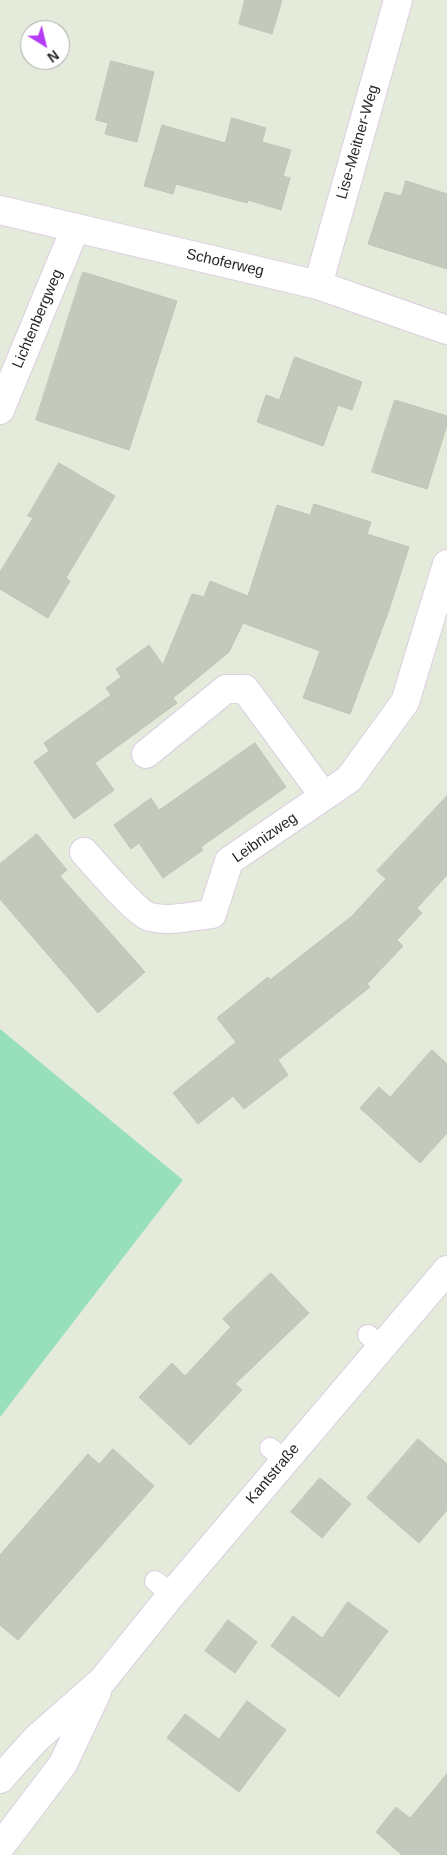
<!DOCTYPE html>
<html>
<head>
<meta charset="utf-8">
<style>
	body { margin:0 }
	#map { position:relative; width:447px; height:1855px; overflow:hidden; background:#e4ebda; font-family:Arial,sans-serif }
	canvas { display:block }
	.north { position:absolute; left:20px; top:20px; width:50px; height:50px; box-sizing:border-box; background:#fff; border:1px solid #a9a9a9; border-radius:50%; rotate:144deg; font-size:14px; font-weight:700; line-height:20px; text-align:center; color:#282828 }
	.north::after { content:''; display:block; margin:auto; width:18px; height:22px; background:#b43cf5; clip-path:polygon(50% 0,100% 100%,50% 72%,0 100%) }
</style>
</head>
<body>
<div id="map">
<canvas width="447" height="1855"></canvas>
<div class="north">N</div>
</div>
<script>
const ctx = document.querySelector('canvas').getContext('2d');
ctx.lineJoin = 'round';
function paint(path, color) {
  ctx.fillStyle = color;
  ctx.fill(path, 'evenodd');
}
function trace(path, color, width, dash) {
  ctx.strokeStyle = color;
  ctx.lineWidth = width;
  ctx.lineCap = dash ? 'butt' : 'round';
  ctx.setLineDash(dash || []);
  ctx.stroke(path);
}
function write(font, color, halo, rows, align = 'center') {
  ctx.font = font + ' Arial,sans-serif';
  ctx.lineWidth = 4;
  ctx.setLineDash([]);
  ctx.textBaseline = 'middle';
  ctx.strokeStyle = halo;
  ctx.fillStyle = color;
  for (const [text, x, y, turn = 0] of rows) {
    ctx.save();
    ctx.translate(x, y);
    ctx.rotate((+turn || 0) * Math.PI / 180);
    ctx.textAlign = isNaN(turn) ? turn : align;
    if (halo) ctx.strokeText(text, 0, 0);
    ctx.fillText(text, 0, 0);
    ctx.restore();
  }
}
paint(new Path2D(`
	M 0,1029 L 183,1180 L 0,1417 Z`), '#97e0bb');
const building = new Path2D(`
	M 245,0 L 282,0 L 272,34 L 239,24 Z
	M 111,61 L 154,72 L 137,142 L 105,134 L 108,123 L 96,120 Z
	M 232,118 L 266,128 L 262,142 L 291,150 L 283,176 L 290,178 L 281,210 L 248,200 L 247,203 L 176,184 L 173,194 L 144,186 L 162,125 L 225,143 Z
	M 406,181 L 447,194 L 447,269 L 368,244 L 385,192 L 401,196 Z
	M 83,272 L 177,301 L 129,450 L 36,420 Z
	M 295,357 L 362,382 L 352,410 L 338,405 L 323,446 L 257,422 L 266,395 L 279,400 Z
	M 395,400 L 447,416 L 447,425 L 427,489 L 372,472 Z
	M 59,463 L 115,496 L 66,578 L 70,581 L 48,618 L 0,589 L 0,572 L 33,518 L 28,516 Z
	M 314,504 L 371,522 L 367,534 L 409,547 L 389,610 L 350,714 L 303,698 L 320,651 L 243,623 L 229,652 L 173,698 L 177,703 L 95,763 L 114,790 L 74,819 L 34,762 L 49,751 L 44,743 L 111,695 L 106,688 L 121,677 L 116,669 L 149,645 L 163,665 L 192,594 L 204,597 L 210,581 L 248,596 L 277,505 L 310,515 Z
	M 255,743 L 286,787 L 201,847 L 203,850 L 163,878 L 139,843 L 131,849 L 114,825 L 151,798 L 159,810 Z
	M 447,796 L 447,875 L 417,908 L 422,913 L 397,940 L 403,946 L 367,984 L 370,987 L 278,1060 L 288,1075 L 244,1109 L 233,1096 L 198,1124 L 173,1093 L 236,1042 L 217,1018 L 268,977 L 270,980 L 352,916 L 386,879 L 377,871 Z
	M 37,834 L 67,870 L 60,876 L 145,972 L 98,1013 L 0,899 L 0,864 Z
	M 432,1050 L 447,1064 L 447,1133 L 420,1163 L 360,1108 L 379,1087 L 390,1097 Z
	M 271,1273 L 309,1313 L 235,1384 L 242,1390 L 190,1445 L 139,1397 L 172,1363 L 185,1376 L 231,1327 L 223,1319 Z
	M 418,1439 L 447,1464 L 447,1510 L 419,1543 L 367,1498 Z
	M 113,1449 L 154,1486 L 18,1640 L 0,1625 L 0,1555 L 88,1454 L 99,1464 Z
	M 320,1478 L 351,1504 L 322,1538 L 291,1512 Z
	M 348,1602 L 388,1631 L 339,1697 L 271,1646 L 293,1616 L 322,1638 Z
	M 228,1620 L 257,1642 L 235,1673 L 205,1651 Z
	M 247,1701 L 286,1730 L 239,1792 L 167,1738 L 185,1714 L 219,1739 Z
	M 447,1774 L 447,1855 L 402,1855 L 376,1832 L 396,1807 L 410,1818 Z`);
paint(building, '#c4c9bd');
trace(building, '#bdc6b4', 1);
const lane = new Path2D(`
	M 368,1335 L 382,1346
	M 270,1448 L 285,1460
	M 155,1581 L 172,1594`);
const street = new Path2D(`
	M 0,210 L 318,285 L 447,330
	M 318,285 L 398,0
	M 0,410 L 75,229
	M 146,754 L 226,689 L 245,689 L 324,796
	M 84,852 C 96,865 136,913 150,917 C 169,922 193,916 212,914 L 229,861 L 349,779 L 405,702 L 447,564
	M 0,1779 L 36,1739 L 102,1681 L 172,1594 L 447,1270
	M 0,1847 L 63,1764 L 97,1692`);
trace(lane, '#dbcfe1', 22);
trace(street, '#dbcfe1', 30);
trace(lane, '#fff', 20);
trace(street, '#fff', 28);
write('15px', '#282828', '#fff', [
	["Lise-Meitner-Weg",358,142,-74],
	["Schoferweg",225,263,13],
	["Lichtenbergweg",38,319,-67],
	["Leibnizweg",265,838,-35],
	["Kantstraße",273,1474,-50]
]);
</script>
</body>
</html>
